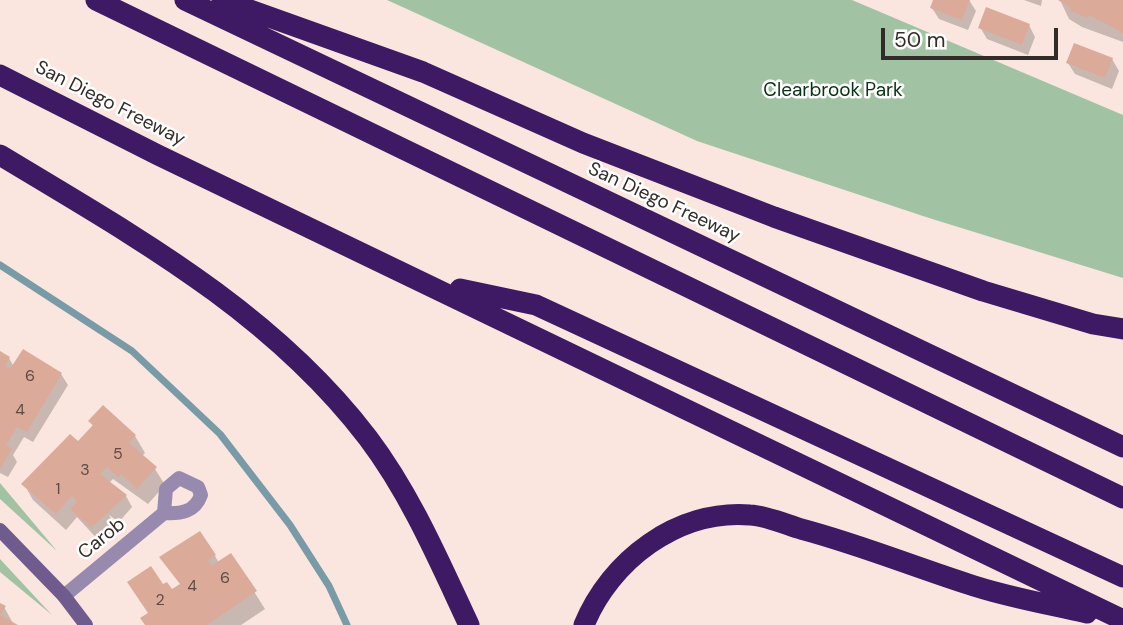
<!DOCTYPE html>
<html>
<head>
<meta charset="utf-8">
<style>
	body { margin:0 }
	#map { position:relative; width:1123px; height:625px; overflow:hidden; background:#fae6de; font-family:"DM Sans",sans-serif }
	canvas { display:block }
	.scale { position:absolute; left:881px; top:28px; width:177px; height:32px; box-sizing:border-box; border:4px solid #332b28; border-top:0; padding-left:9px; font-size:21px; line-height:24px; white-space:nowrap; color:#332b28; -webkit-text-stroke:5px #fff; paint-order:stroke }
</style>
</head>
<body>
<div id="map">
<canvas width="1123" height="625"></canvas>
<div class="scale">50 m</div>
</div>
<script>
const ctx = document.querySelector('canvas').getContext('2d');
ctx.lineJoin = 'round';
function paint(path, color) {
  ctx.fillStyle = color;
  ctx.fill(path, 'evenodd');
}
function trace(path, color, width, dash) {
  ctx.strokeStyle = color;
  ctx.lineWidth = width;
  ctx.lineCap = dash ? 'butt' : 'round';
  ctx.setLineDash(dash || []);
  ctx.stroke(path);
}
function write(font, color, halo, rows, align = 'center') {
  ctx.font = font + ' "DM Sans",sans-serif';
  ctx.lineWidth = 5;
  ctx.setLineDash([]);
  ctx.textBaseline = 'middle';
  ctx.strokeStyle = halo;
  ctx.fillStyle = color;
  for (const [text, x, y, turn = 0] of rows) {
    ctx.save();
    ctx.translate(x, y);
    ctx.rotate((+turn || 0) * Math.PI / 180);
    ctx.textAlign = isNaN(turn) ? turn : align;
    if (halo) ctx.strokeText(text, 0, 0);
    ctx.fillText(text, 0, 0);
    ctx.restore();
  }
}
paint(new Path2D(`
	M 387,0 L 852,0 L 1123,115 L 1123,278 L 929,218 L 697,141 Z
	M 0,483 L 57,551 L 0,499 Z
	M 0,559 L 52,615 L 0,572 Z`), '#a1c3a4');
paint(new Path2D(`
	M 935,0 L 969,0 L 976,11 L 968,30 L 939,19 L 932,8 Z
	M 1024,0 L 1042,0 L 1041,6 Z
	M 1060,0 L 1123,0 L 1123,42 L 1082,27 L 1069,19 Z
	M 1029,25 L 1035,37 L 1028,55 L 987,39 L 980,27 Z
	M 1112,59 L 1119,71 L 1112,89 L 1075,74 L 1068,63 Z
	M 0,353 L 9,358 L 14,367 L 61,374 L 68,385 L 33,442 L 24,437 L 13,455 L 17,462 L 8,477 L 0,473 Z
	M 103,407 L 135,436 L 145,453 L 142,456 L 155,469 L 165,485 L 148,504 L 113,479 L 109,483 L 126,496 L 132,507 L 119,522 L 109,515 L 116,527 L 101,543 L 77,517 L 66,530 L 33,500 L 24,484 L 84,449 L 93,426 L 90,421 Z
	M 231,555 L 265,609 L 241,625 L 146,625 L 163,587 L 177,599 L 181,585 L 162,558 L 215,556 L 219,563 Z
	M 0,605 L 4,607 L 14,625 L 0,625 Z`), '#0003');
trace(new Path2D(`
	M 0,265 L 132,351 L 220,434 L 290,525 L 329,586 L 347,625`), '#789ba7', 7);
paint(new Path2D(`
	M 933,0 L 970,0 L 962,20 L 930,8 Z
	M 1058,0 L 1123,0 L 1123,33 L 1089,15 L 1088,18 L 1070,11 L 1071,8 Z
	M 986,7 L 1030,24 L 1022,45 L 978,28 Z
	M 1074,43 L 1113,58 L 1105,78 L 1066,63 Z
	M 23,349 L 62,373 L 27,432 L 17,427 L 6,445 L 12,449 L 0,469 L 0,351 L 10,357 L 5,366 L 10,369 Z
	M 103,405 L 136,435 L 129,443 L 157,467 L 137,489 L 121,474 L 119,478 L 107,467 L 100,474 L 127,495 L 91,528 L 70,509 L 77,501 L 72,496 L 56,514 L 21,484 L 70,434 L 78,441 L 93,425 L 88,421 Z
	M 200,531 L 216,555 L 208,560 L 211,566 L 231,553 L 257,591 L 207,625 L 145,625 L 140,618 L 148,613 L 127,582 L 151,566 L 163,584 L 167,582 L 172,589 L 180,584 L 159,557 Z
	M 0,603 L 6,606 L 0,615 L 18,625 L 0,625 Z`), '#dbaa99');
trace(new Path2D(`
	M 179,478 L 198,487 L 201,495 C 195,512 181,514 164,513 L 166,489 Z
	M 64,596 L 164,513`), '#978aae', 14);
trace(new Path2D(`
	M 0,530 L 64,596 L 86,625`), '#705b8f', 14);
trace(new Path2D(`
	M 96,0 L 1123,498
	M 185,0 L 1123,447
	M 222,0 L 423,72 L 583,143 L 774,217 L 983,291 L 1093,324 L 1123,329
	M 0,75 L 158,155 L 1123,620
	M 0,155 C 134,236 271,311 368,438 C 411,495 439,561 469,625
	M 460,289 L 536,305 L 1123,577
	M 584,625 C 610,561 677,509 750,515 C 767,516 785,524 801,529 C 858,544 912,566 968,584 C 1006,597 1048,604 1087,613`), '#3d1a63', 21);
write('16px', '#5d4b44', null, [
	["6",30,377],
	["4",20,411],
	["5",118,455],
	["3",85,471],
	["1",58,490],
	["6",225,579],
	["4",192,587],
	["2",160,601]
]);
write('19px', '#083312', '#fff', [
	["Clearbrook Park",833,91]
]);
write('19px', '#332b28', '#fff', [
	["San Diego Freeway",110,104,27],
	["San Diego Freeway",664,203,25],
	["Carob",102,539,-39]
]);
</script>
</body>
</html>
